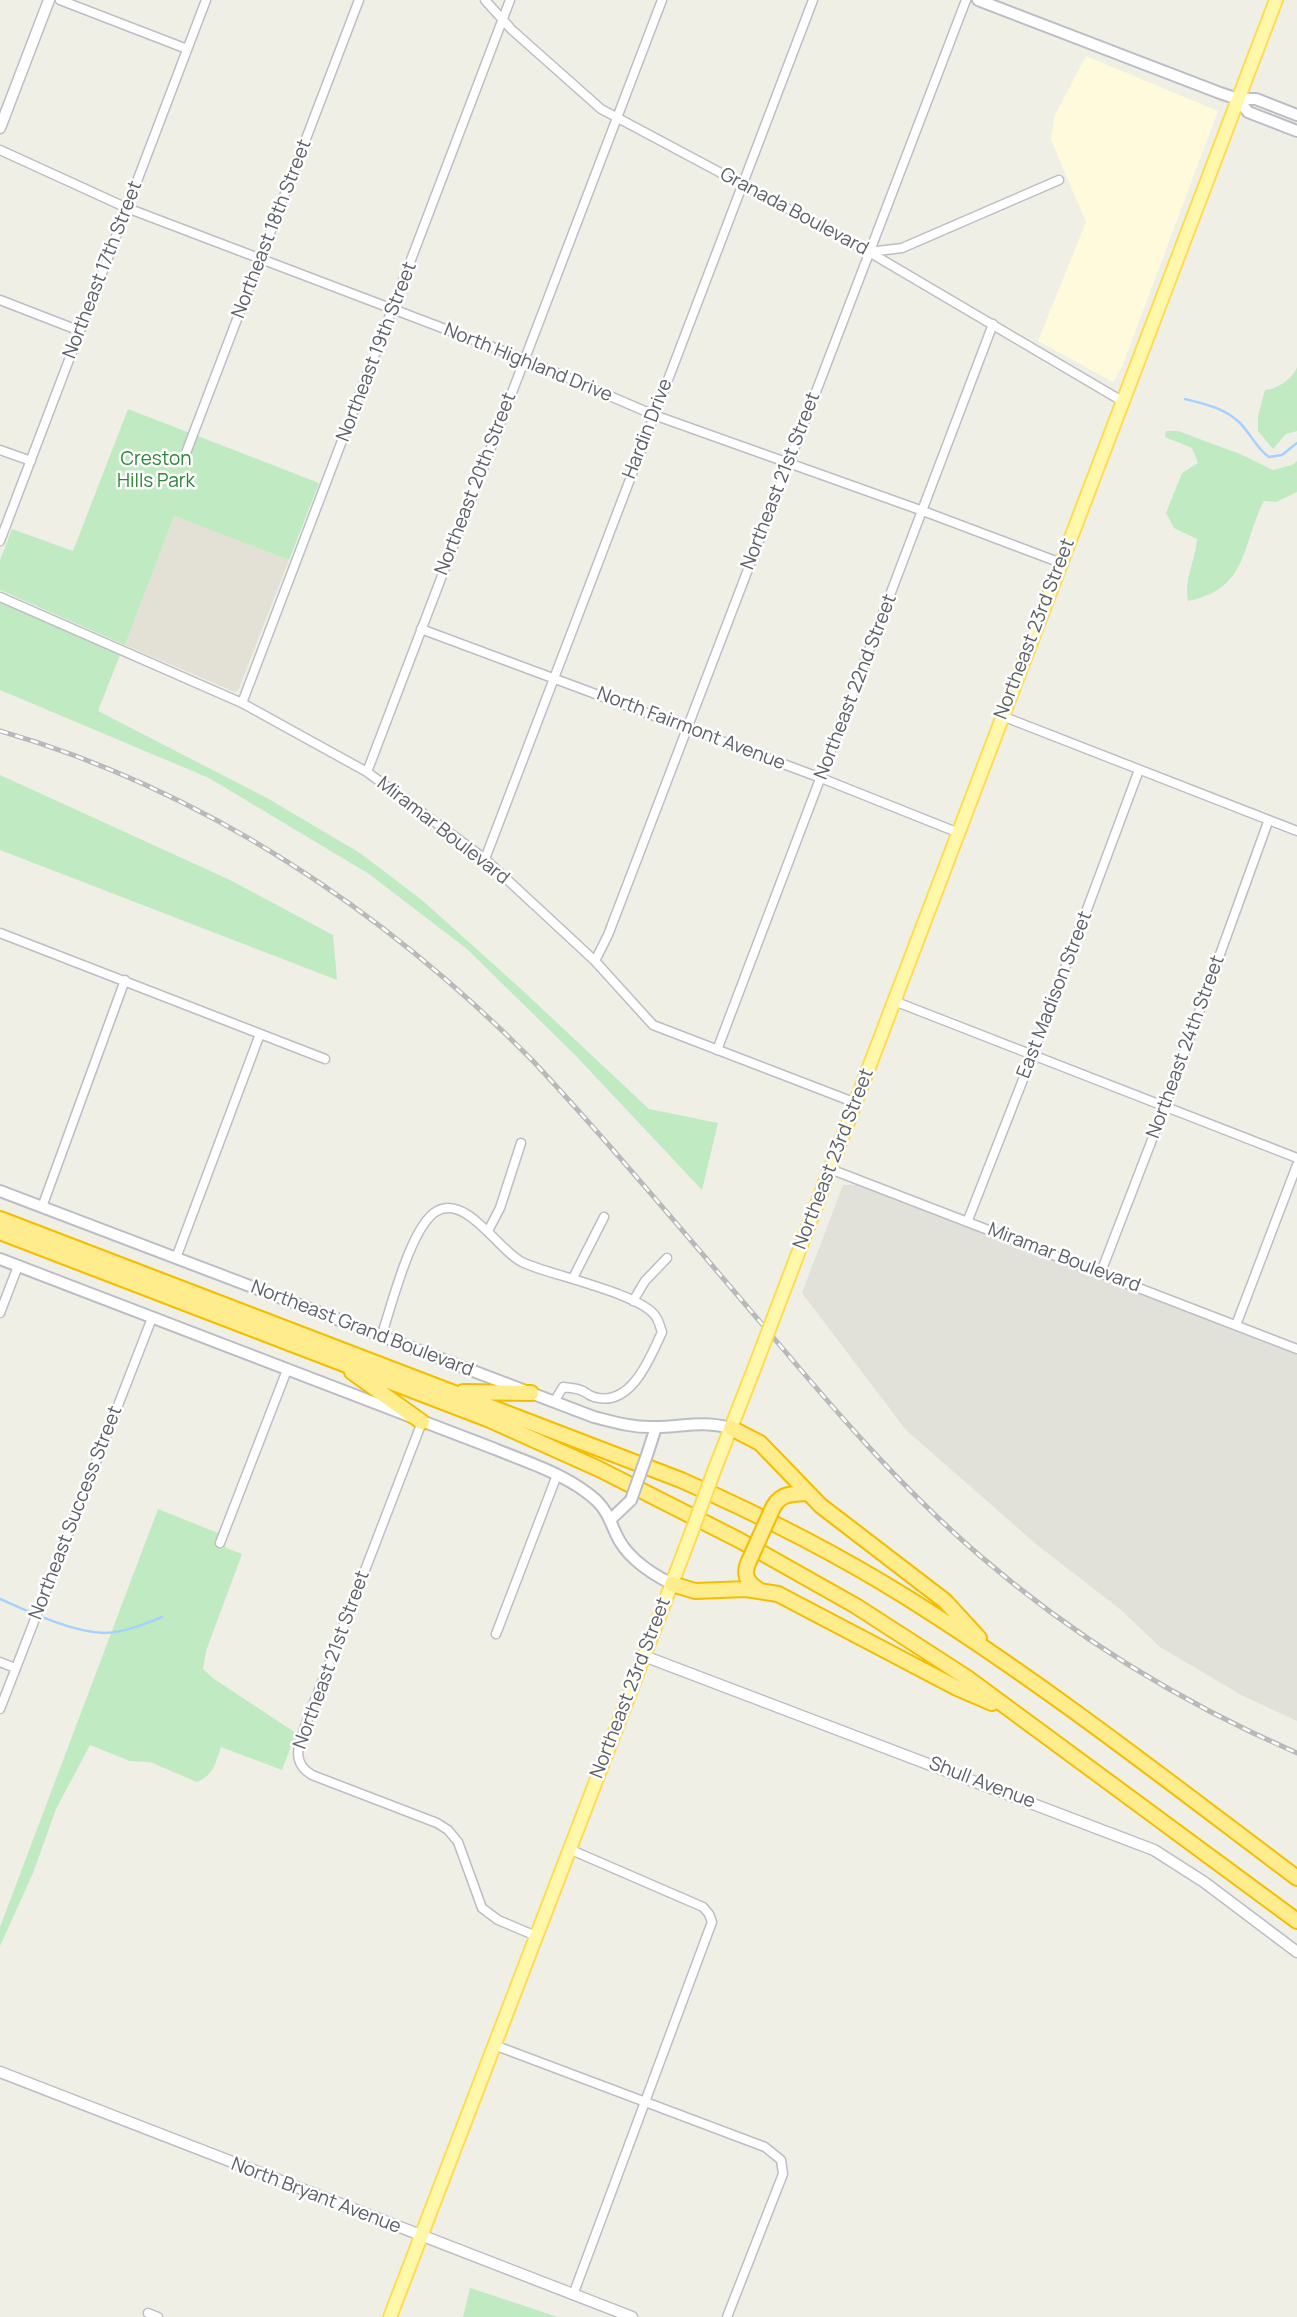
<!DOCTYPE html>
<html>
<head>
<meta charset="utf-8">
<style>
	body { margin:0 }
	canvas { display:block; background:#f0efe5 }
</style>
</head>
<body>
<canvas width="1297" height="2317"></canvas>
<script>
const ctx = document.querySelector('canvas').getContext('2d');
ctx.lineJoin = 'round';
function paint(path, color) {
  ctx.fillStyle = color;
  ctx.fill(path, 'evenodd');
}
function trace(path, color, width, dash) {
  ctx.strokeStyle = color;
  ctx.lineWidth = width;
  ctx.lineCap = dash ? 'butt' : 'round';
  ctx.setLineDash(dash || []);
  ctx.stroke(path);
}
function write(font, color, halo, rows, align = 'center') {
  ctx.font = font + ' Manrope,sans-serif';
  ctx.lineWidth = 5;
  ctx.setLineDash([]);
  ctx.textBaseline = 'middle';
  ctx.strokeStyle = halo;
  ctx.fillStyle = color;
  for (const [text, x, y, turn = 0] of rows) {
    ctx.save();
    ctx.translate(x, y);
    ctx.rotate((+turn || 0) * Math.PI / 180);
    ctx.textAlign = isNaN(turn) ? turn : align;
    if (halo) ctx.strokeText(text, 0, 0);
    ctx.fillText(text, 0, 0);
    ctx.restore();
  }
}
paint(new Path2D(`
	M 1086,56 L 1218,111 L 1122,367 L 1113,382 L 1038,341 L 1086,222 L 1051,140 L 1054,117 Z`), '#fffadb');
paint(new Path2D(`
	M 843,1185 L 858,1185 L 1297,1355 L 1297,1721 L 1243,1696 L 1160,1647 L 1121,1610 L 1036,1544 L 906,1430 L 802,1293 Z`), '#e1e0d9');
paint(new Path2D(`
	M 174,516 L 289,560 L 238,691 L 235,692 L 125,645 Z`), '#e3e1d5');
paint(new Path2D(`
	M 1297,367 L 1297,431 L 1286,434 L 1273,449 L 1258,431 L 1258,416 L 1265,390 C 1277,389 1293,379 1297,367 Z
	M 128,409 L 319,483 L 289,560 L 174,516 L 125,645 L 0,590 L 0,560 L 12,529 L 73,551 Z
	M 1166,431 L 1178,431 L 1240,454 L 1273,470 L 1292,465 L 1297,461 L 1297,492 L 1276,502 L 1264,501 C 1241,545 1249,589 1188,601 C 1184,578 1195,563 1197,539 L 1174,528 L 1166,513 L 1182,473 L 1198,463 L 1192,448 L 1165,437 Z
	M 0,603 L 120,655 L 98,711 L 267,798 L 360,853 L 423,901 L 521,989 L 649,1109 L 718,1123 L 702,1190 L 576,1056 L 467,949 L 369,874 L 209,778 L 0,690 Z
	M 0,775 L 230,880 L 333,935 L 337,980 L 0,850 Z
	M 158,1509 L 218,1533 L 226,1548 L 242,1554 L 206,1651 L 203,1669 L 214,1679 L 296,1733 L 282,1770 L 221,1747 C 216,1762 214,1775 197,1782 L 150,1762 L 130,1761 L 90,1745 L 56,1809 L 33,1873 L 0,1946 L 0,1927 Z
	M 470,2288 L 558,2317 L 463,2317 Z`), '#bfeac2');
trace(new Path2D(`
	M 1185,399 C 1205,404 1225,408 1240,423 C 1251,434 1256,448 1269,457 L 1282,455 L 1297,443
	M 0,1599 C 30,1612 72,1632 104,1633 C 123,1633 145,1624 162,1617`), '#a6d1ff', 2.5);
const minor = new Path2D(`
	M 60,0 L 187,49
	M 485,0 L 512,30 L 601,109 L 869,252 L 1122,401
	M 0,150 L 127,208 L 524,359 L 654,415 L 923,511 L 1061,563
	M 869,252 L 902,248 L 1059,180
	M 0,300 L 80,331
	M 0,450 L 31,461
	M 184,458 L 359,0
	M 0,541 L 206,0
	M 0,597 L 242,703 L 367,772 L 485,859 L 595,961 L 653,1025 L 856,1103
	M 421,629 L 821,778 L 959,833
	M 242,703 L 510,0
	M 1002,716 L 1297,831
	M 367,772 L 662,0
	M 485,859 L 813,0
	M 0,933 L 325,1059
	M 595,961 L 608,935 L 966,0
	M 894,1001 L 1297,1158
	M 717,1050 L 993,324
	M 830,1169 L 1297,1349
	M 42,1207 L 125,980
	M 968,1220 L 1033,1054 L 1139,770
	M 488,1231 L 500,1208 L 521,1143
	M 176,1258 L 260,1034
	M 1101,1272 L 1165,1106 L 1268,822
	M 573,1278 L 604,1217
	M 633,1301 L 645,1281 L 667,1258
	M 0,1313 L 18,1266
	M 1236,1325 L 1297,1165
	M 381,1337 C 391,1308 411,1225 437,1211 C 467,1194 500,1253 524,1263 C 550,1275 643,1294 656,1317 C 659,1321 660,1327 662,1332 C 650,1358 631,1408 594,1397 C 589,1396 585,1391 580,1390 C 575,1388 568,1388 563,1387 L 554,1402
	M 422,1422 L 307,1721 C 300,1742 289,1761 312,1775 L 437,1823 L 448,1830 L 458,1842 L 482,1908 L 498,1920 L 536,1936
	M 220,1543 L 287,1370
	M 496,1634 L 557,1475
	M 0,1662 L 15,1668
	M 0,1709 L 152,1318
	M 569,1849 L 703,1907 L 709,1914 L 712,1922 L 573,2295
	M 494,2045 L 765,2147 L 781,2160 L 783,2174 L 727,2317
	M 148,2313 L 158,2317`);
const tertiary = new Path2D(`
	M 0,128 L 49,0
	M 644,1656 L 1154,1850 L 1204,1882 L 1297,1952
	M 0,2072 L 632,2317`);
const secondary = new Path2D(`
	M 978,0 L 1220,93 L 1238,99 L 1256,99 L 1297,115
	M 1238,99 L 1248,112 L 1297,131
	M 0,1191 L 594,1417 C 614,1422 634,1428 654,1427 C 684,1427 700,1420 731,1428
	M 0,1259 L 495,1449 C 529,1463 569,1475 597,1501 C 607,1511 610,1521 616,1534 C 626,1557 650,1573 672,1584
	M 648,1452 L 656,1427
	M 611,1519 L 631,1500`);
const primary = new Path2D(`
	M 781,1298 L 1276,0
	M 714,1471 L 754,1369
	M 390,2317 L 689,1539`);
const motorway = new Path2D(`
	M 0,1219 L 681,1480 C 758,1514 834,1552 906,1597 C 1042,1682 1169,1782 1297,1878
	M 0,1232 L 490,1420 L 599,1469 L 739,1540 L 856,1606 L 966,1677 L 1297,1921
	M 352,1372 L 422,1422
	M 463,1392 L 531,1393
	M 731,1428 L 760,1443 L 821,1506 L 945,1601 L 979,1638
	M 771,1512 C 778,1494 789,1494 807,1493
	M 749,1561 C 743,1574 746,1582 759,1590
	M 672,1584 L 695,1591 L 746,1589 L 778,1594 L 957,1688 L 992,1703`);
trace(minor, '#bcbec5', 11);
trace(tertiary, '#bcbec5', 13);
trace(secondary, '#babdc4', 14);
trace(primary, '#ffdc4f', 16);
trace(motorway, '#f5bd00', 18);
trace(minor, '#fff', 8);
trace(tertiary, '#fff', 10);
trace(secondary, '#fff', 10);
trace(primary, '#fff8ab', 12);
trace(motorway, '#ffec8d', 14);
const rail = new Path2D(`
	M 0,731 C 204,790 385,911 533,1061 C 612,1146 687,1236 762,1324 C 830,1405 899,1486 979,1555 C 1074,1637 1182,1703 1297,1753`);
trace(rail, '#b8b9ba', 5);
trace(rail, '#fff', 2.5, [8]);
const secondaryBridge = new Path2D(`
	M 631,1500 L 648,1452`);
const primaryBridge = new Path2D(`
	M 754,1369 L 781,1298
	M 689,1539 L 714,1471`);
const motorwayBridge = new Path2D(`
	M 749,1561 L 771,1512`);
trace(secondaryBridge, '#babdc4', 14, []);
trace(primaryBridge, '#ffdc4f', 16, []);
trace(motorwayBridge, '#f5bd00', 18, []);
trace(secondaryBridge, '#fff', 10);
trace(primaryBridge, '#fff8ab', 12);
trace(motorwayBridge, '#ffec8d', 14);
write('19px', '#5c6067', '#fff', [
	["Granada Boulevard",794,212,28],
	["Northeast 18th Street",272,229,-69],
	["Northeast 17th Street",103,270,-69],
	["Northeast 19th Street",377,352,-69],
	["North Highland Drive",528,363,22],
	["Hardin Drive",648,429,-69],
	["Northeast 21st Street",781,481,-69],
	["Northeast 20th Street",476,484,-69],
	["Northeast 23rd Street",1035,629,-69],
	["Northeast 22nd Street",856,687,-69],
	["North Fairmont Avenue",691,729,21],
	["Miramar Boulevard",443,831,38],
	["East Madison Street",1055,995,-69],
	["Northeast 24th Street",1186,1047,-70],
	["Northeast 23rd Street",834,1159,-69],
	["Miramar Boulevard",1064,1258,21],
	["Northeast Grand Boulevard",362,1329,21],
	["Northeast Success Street",76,1513,-69],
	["Northeast 21st Street",332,1660,-70],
	["Northeast 23rd Street",631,1688,-69],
	["Shull Avenue",982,1783,21],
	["North Bryant Avenue",316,2196,21]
]);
write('19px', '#2c8638', '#fff', [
	["Creston",156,460],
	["Hills Park",156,482]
]);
</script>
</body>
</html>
